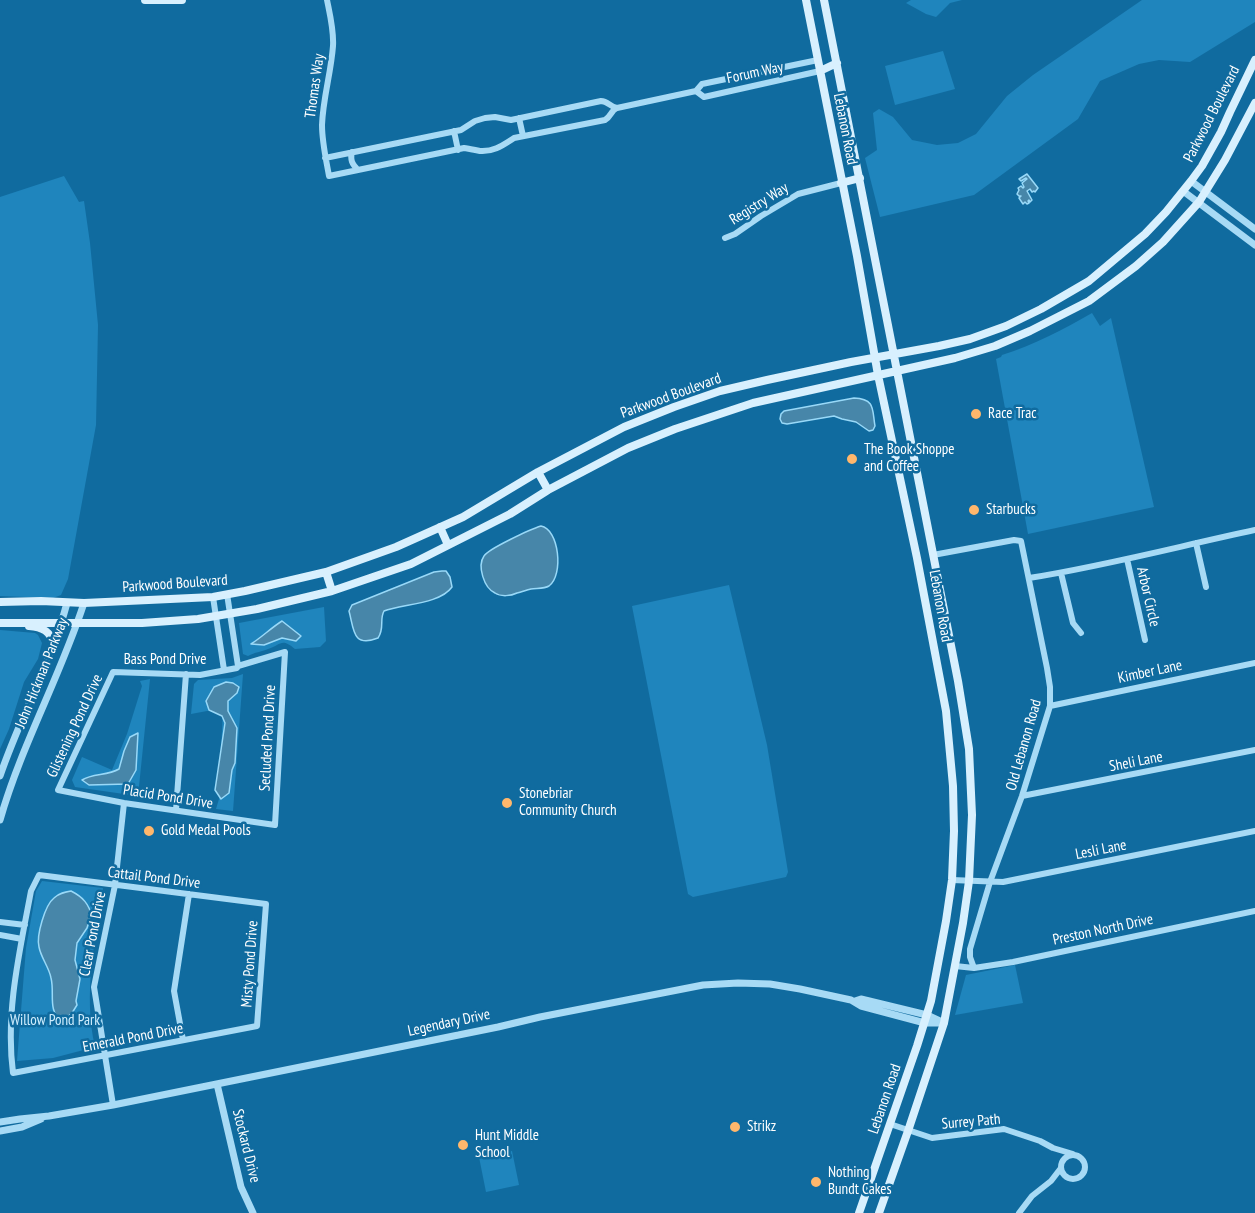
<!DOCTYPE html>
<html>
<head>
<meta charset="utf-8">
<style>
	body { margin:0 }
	canvas { display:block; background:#106b9f }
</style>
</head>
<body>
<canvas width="1255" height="1213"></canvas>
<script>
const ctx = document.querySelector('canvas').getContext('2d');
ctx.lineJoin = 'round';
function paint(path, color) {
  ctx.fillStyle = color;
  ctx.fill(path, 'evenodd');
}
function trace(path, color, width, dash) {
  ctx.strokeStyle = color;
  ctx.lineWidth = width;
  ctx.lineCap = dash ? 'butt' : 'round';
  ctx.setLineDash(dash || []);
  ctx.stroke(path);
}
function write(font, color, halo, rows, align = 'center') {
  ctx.font = font + ' "PT Sans Narrow",sans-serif';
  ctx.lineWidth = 5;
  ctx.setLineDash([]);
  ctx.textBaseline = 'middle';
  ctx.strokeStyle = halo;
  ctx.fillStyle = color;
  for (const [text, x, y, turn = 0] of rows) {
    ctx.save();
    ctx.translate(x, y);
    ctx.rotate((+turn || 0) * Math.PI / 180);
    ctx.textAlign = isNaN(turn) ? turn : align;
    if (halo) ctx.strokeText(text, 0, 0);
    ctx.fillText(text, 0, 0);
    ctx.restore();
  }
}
paint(new Path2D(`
	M 911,0 L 962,0 L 950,3 L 936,17 L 926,14 L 906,3 Z
	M 1142,0 L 1255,0 L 1255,22 L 1190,62 L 1159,60 L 1139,64 L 1100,81 L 1078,119 L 974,195 L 880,217 L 865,158 L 877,150 L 873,113 L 879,109 L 893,117 L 912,140 L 937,145 L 958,143 L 976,134 L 1007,96 L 1033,75 Z
	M 943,51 L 955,89 L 895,105 L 885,66 Z
	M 64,176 L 79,202 L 84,201 L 90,243 L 98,325 L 96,425 L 68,579 L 61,595 L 53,598 L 0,596 L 0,197 Z
	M 1092,313 L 1100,326 L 1111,318 L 1154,507 L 1028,534 L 996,359 L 1001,357 L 1002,355 C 1034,345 1064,329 1092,313 Z
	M 729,585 L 767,745 L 788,872 L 786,877 L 693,897 L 688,894 L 632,606 Z
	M 324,607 L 326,641 L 320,647 L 295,649 C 281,637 281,645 268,649 C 261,652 255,652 248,656 L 243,654 L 239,623 Z
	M 0,630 L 35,633 L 38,635 L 42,643 L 38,659 L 24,682 L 9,729 L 0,749 Z
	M 243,674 L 233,811 L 216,809 L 219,799 L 223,708 L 191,714 L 194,684 L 198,680 L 232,678 Z
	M 150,679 L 138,796 L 75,787 L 72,780 L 82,757 L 112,770 L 127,734 L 142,686 L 140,681 Z
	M 42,881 L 103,888 C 95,941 83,994 95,1047 L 53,1058 L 17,1061 L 26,948 L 36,891 Z
	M 1015,965 L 1023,1003 L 955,1015 L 966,975 Z
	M 512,1151 L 519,1185 L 486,1192 L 479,1157 Z`), '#1f85bd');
const water = new Path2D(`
	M 1027,174 L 1038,188 L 1035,192 L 1034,191 L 1032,192 L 1030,189 L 1027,191 L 1032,200 L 1030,202 L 1029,200 L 1028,201 L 1029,203 L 1027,204 L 1025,202 L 1023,204 L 1019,198 L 1021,196 L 1019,196 L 1017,194 L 1019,190 L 1018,188 L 1021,186 L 1023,188 L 1024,187 L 1022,183 L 1027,179 L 1026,178 L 1021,181 L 1019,179 Z
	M 854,398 C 876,399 872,410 875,426 L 873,430 L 869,431 L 856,422 L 842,419 L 834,416 L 787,424 L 782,423 L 780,419 L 781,414 L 784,411 Z
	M 541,526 C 559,529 564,575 549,586 C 544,589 536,588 531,589 C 526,590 522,592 517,593 C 511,596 501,597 495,593 C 484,588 477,566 484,556 C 488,549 531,529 541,526 Z
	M 442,571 L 446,571 L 450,577 L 452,587 C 440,604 403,604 384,611 C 379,620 385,628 378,638 C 352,648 354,629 349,611 L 352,605 L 434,572 Z
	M 282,621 L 301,636 L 296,641 L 282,638 L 264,645 L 251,644 C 262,637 271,628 282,621 Z
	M 226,682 L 233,683 L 239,687 L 237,693 L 228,701 L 228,711 L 237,728 L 235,763 L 232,770 L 229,793 L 221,799 L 215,790 L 225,723 L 222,716 L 209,710 L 206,701 L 214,687 Z
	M 138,733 L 136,770 L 128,784 L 89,785 L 82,780 C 93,773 107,776 119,769 L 124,751 L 130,737 Z
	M 71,891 C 83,897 89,904 92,917 L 90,918 L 87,928 L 77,943 L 75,960 L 80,979 L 76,1001 L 77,1005 L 72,1013 L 62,1022 C 47,1010 55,994 51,978 C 49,967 41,958 39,947 C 36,936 45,905 54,898 C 59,893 65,892 71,891 Z`);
paint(water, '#4786a9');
trace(water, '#99d9f8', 1.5);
trace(new Path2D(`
	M 327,0 C 330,15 334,31 333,46 C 331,73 323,98 322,125 C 322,142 326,159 329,176 L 464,148 C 470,149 475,150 480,151 C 494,152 503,145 514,138 L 605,120 C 611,117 611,110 617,108
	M 818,60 L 702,84 L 696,91 L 704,97 L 820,71
	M 519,118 L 523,136
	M 454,131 L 458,150
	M 352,152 C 350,160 352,164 358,170
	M 325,158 L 461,130 L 475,121 L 485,118 L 495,117 L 511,120 L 601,101 C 608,101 610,107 617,108 L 696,91
	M 725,238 L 735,234 L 761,216 L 798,194 L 841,183
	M 1196,543 L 1206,587
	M 933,555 L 1014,540 L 1021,541 L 1047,668 L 1050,687 L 1050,706 L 1022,796 L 990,882 L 970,949 L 970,957 L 974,968
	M 1127,559 L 1145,640
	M 1061,573 L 1073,623 L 1081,633
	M 1029,578 C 1105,566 1180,546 1255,530
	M 227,594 L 238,666
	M 213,597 L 224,670
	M 285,652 L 275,825 L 124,803 L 58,790 L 113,672 L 200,675 L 237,668 L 238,666 Z
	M 1050,706 L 1255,663
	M 1022,796 L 1255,750
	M 176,810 L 186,674
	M 39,875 L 266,904 L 257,1026 L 13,1073 C 5,1012 20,950 31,891 Z
	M 952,880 L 1003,882 L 1255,831
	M 0,922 L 25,925
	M 0,935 L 22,939
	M 955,966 L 974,968 L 1013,962 L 1255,911
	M 183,1040 L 174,991 L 189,894
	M 113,1105 L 94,987 L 115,885 L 124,803
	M 890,1124 L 932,1138 L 1004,1129 L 1040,1141 L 1053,1148 L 1073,1154
	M1061 1167a12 12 0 1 1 24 0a12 12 0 1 1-24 0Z
	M 1019,1213 L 1032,1196 L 1051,1181 L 1061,1168`), '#a7daf5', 6);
trace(new Path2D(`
	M 1191,181 L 1255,229
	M 1183,191 L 1255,245
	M 0,776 C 20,717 51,663 67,603
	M 0,820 C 21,746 60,677 84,603
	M 855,1001 L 861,999 L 927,1015 L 942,1022
	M 217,1084 L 241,1187 L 253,1213
	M 0,1122 L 20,1119 L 49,1116 L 113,1105 L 498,1027 L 540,1017 L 703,985 L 738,983 L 770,984 L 800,989 L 851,1000 L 861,1006 L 925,1023 L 944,1023
	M 0,1131 L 22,1127 L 41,1119`), '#a7daf5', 7);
trace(new Path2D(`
	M 145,0 L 182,0
	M 806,0 L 857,256 L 878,375 L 917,558 L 946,711 L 953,786 L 954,831 L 952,880 L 946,921 L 931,1001 L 917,1046 L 859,1213
	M 824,0 L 958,681 L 969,749 L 972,815 L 969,881 L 963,923 L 944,1023 L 908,1131 L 879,1213
	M 820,71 L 837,63
	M 841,183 L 860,178
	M 538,472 L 548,490
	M 440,527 L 448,545
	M 326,572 L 332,591
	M 0,602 L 41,601 L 84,603 L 213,597 L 245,591 L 326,572 L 396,547 L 463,517 L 538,472 L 624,427 L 674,407 L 720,391 L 767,380 L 851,362 L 939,346 L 970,339 L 1006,326 L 1041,309 L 1089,281 L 1145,234 L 1166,212 L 1191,181 L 1202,166 L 1221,132 L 1230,112 L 1255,60
	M 0,623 L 142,623 L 198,619 L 257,609 L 332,591 L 411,564 L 510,514 L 548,490 L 628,448 L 675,429 L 753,403 L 955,358 L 995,346 L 1030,331 L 1089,301 L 1136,266 L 1163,242 L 1199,202 L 1225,160 L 1255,103
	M 29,626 C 42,627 51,631 53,644`), '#d8f0fe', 8);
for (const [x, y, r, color] of [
	[976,414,6,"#ffb76c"],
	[852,459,6,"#ffb76c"],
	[974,510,6,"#ffb76c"],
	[507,803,6,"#ffb76c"],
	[149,831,6,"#ffb76c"],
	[735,1127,6,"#ffb76c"],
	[463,1145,6,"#ffb76c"],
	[816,1182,6,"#ffb76c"]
]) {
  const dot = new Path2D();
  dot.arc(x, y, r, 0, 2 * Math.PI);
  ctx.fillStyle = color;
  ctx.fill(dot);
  trace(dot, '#106b9f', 2);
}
write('15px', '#fff', '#106b9f', [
	["Forum Way",755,73,-12],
	["Thomas Way",315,86,-82],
	["Parkwood Boulevard",1212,114,-63],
	["Lebanon Road",845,129,79],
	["Registry Way",759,204,-32],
	["Parkwood Boulevard",671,396,-20],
	["Parkwood Boulevard",175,584,-4],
	["Arbor Circle",1148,597,77],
	["Lebanon Road",940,606,80],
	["Bass Pond Drive",165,660],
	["Kimber Lane",1150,672,-12],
	["John Hickman Parkway",42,673,-68],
	["Glistening Pond Drive",75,726,-65],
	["Secluded Pond Drive",268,738,-87],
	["Old Lebanon Road",1024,745,-74],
	["Sheli Lane",1136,762,-11],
	["Placid Pond Drive",168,797,9],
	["Lesli Lane",1101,850,-11],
	["Cattail Pond Drive",154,878,7],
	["Preston North Drive",1103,930,-12],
	["Clear Pond Drive",93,934,-79],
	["Misty Pond Drive",250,964,-86],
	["Legendary Drive",449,1023,-12],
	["Emerald Pond Drive",133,1038,-11],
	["Lebanon Road",885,1099,-71],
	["Surrey Path",971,1122,-5],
	["Stockard Drive",246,1146,76]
]);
write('15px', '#fff', '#106b9f', [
	["Race Trac",988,414],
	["The Book Shoppe",864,450],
	["and Coffee",864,467],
	["Starbucks",986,510],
	["Stonebriar",519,794],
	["Community Church",519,811],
	["Gold Medal Pools",161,831],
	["Strikz",747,1127],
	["Hunt Middle",475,1136],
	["School",475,1153],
	["Nothing",828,1173],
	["Bundt Cakes",828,1190]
], 'left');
write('15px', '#d0eefe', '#106b9f', [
	["Willow Pond Park",55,1021]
]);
</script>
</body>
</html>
